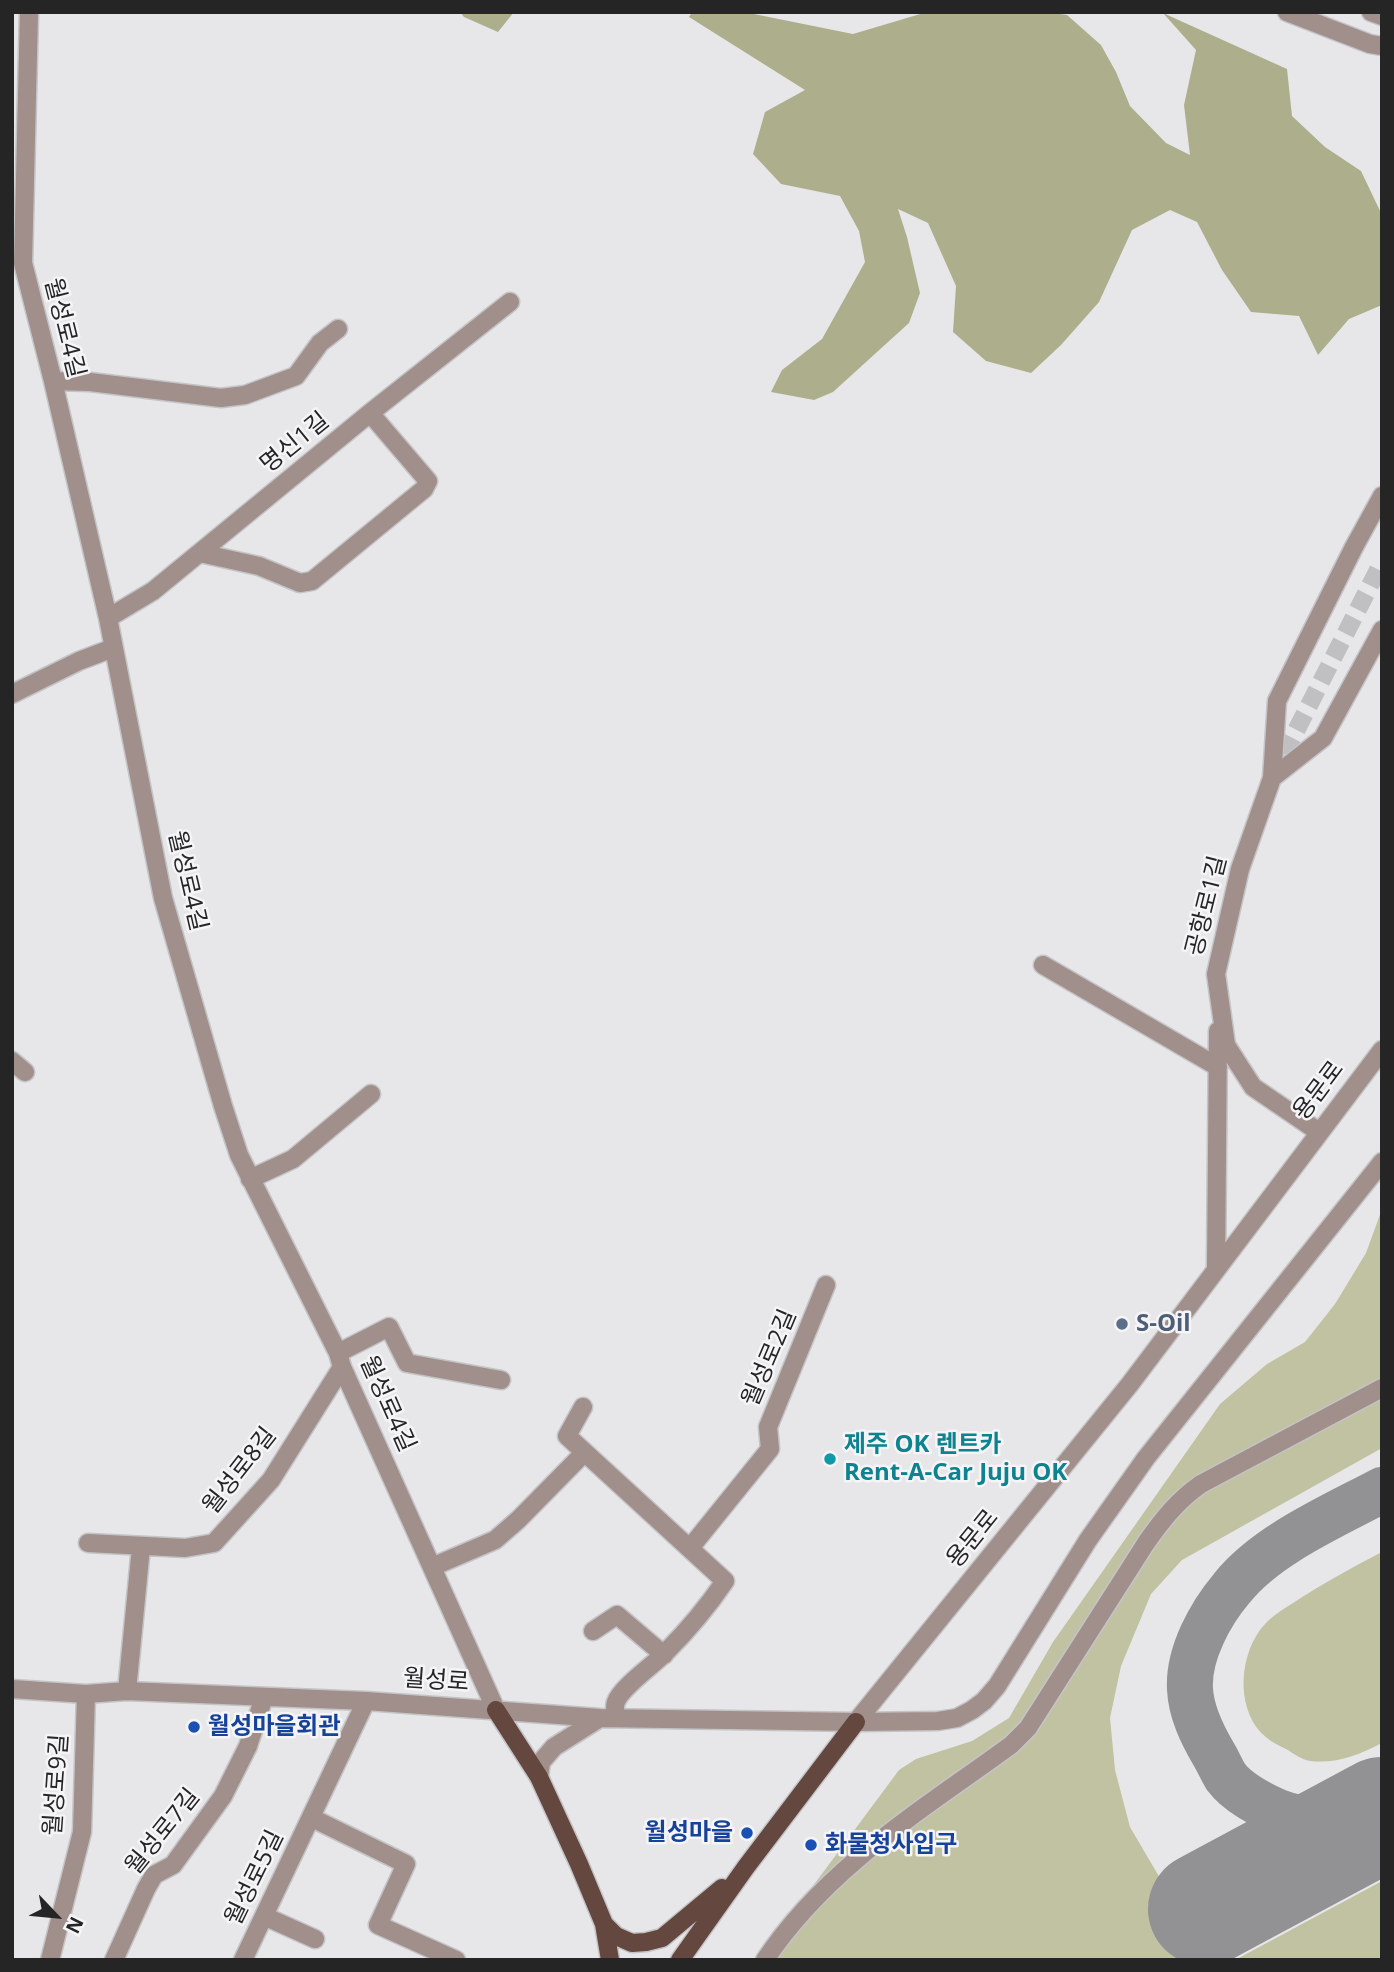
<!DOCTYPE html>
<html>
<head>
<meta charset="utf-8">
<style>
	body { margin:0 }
	#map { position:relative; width:1394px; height:1972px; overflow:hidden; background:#e7e7ea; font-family:"Open Sans",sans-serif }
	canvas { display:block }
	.frame { position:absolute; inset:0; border:14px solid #252526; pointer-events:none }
	.north { position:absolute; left:21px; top:1881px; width:70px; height:70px; -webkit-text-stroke:5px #f5f4f7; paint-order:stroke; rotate:116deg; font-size:19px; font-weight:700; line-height:28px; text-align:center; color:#252526 }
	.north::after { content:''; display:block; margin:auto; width:24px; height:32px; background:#252526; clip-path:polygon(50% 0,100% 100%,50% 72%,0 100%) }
</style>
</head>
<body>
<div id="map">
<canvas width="1394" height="1972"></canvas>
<div class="frame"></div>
<div class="north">N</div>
</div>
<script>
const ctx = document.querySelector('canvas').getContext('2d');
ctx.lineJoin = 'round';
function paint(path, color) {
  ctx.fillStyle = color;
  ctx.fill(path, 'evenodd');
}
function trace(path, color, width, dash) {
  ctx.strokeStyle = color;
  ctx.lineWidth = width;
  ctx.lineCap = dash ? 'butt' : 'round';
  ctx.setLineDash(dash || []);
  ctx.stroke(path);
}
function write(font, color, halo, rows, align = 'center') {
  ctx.font = font + ' "Open Sans","Noto Sans KR",sans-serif';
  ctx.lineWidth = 5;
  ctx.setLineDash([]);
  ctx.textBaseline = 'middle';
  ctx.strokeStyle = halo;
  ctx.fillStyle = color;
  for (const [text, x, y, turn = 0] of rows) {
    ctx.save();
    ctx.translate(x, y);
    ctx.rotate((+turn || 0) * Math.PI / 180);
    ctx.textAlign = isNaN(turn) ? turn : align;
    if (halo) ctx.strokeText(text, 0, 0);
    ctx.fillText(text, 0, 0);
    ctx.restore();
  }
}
paint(new Path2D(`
	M 1382,1209 L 1382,1448 L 1182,1560 L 1151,1594 L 1121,1666 L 1110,1718 L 1115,1770 L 1130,1827 L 1208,1960 L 758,1960 L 899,1770 L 916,1759 L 972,1741 L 1009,1718 L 1053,1642 L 1220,1404 L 1267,1364 L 1305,1342 L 1335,1304 L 1366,1253 Z
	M 1382,1552 L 1382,1743 C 1359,1755 1336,1764 1310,1761 C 1302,1760 1293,1753 1286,1749 C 1280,1746 1273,1743 1267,1738 C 1236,1714 1238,1660 1260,1630 C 1269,1618 1280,1611 1293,1603 C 1322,1584 1351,1568 1382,1552 Z
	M 1382,1881 L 1382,1960 L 1235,1960 Z`), '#c0c2a1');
paint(new Path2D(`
	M 460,12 L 514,12 L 498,32 L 464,17 Z
	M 692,12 L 749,13 L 853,34 L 927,12 L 1046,12 L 1067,15 L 1101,45 L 1116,72 L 1130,106 L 1166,143 L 1190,155 L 1184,105 L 1196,50 L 1163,13 L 1287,69 L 1292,116 L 1325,147 L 1361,171 L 1382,215 L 1382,305 L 1349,319 L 1318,355 L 1299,316 L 1251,312 L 1222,270 L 1197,222 L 1170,210 L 1132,230 L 1099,302 L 1061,345 L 1031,373 L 986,361 L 953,332 L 956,286 L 928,223 L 898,209 L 907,237 L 920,293 L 909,323 L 833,392 L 814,400 L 771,392 L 782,370 L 822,339 L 865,262 L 859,231 L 840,196 L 781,184 L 753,154 L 765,112 L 805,90 L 689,17 Z`), '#adaf8c');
trace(new Path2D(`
	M 1372,1819 C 1340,1821 1309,1824 1278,1812 C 1260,1804 1238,1793 1226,1777 C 1221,1769 1218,1761 1213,1753 C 1202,1734 1191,1712 1190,1689 C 1188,1654 1210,1614 1232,1588 C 1266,1545 1333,1516 1382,1490`), '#929294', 46);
trace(new Path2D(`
	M 1205,1909 L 1382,1814`), '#929294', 114);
trace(new Path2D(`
	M 1272,778 L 1382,562`), '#c0c0c3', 18, [18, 9]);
const minor = new Path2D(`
	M 29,12 L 23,263 L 53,381 L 108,618 L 163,898 L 223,1106 L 239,1155 L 338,1353 L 342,1367 L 496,1710
	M 1287,12 L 1370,44 L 1382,46
	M 1371,12 L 1382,16
	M 53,381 L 90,382 L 221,398 L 245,395 L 296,376 L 320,343 L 338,329
	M 200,553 L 259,566 L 300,583 L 312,581 L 424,489 L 428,481 L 370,413
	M 108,618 L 153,591 L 370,413 L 510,302
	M 12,694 L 79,661 L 113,648
	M 1272,778 L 1323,738 L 1382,630
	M 1043,965 L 1218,1067
	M 12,1061 L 25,1072
	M 1319,1132 L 1253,1087 L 1226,1045 L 1216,974 L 1240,869 L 1272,778 L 1277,701 L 1354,547 L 1382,496
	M 250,1179 L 293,1159 L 371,1094
	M 1216,1269 L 1218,1031
	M 338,1353 L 389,1327 L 407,1363 L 501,1380
	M 583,1407 L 567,1436 L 725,1581 C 706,1609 690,1628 666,1652 C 655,1664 621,1687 616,1702 C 614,1706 616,1714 615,1718
	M 88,1543 L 185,1548 L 214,1543 L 271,1480 L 342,1367
	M 690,1548 L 770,1449 L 768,1427 L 826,1285
	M 432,1567 L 495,1540 L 518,1520 L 584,1453
	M 593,1631 L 617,1615 L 664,1655
	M 12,1689 L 86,1694 L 127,1691 L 366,1701 L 600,1718 L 856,1722 L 938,1721 L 957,1718 L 972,1710 L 984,1701 L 997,1686 L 1088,1540 L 1146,1458 L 1382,1162
	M 127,1691 L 141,1547
	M 856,1722 L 1130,1384 L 1382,1050
	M 539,1777 L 541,1762 L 554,1747 L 600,1718
	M 312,1818 L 406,1864 L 378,1925 L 456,1960
	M 264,1916 L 315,1939
	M 50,1960 L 82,1832 L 86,1694
	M 114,1960 L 146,1889 L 154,1875 L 173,1865 L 223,1796 L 248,1746 L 264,1697
	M 243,1960 L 366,1701
	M 765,1960 C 828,1866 922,1810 1011,1745 L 1028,1728 L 1146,1543 C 1162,1520 1178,1500 1201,1484 L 1382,1388`);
const major = new Path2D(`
	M 496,1710 L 539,1777 L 579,1864 L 604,1924 L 610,1960
	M 604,1924 L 616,1936 L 632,1943 L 646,1942 L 662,1938 L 722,1888
	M 680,1960 L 746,1867 L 856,1722`);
trace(minor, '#c4c4c7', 21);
trace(major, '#c4c4c7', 21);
trace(minor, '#a08f8a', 18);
trace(major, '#64473e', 18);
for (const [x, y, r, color] of [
	[1122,1324,7,"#5c6f8a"],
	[830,1459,7,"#0f9aa8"],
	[194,1727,7,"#1a4fb4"],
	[747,1833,7,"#1a4fb4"],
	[811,1845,7,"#1a4fb4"]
]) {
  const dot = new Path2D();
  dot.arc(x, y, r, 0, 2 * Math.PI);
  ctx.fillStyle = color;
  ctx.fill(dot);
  trace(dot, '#f5f4f7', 2.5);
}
write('24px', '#252526', '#f5f4f7', [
	["월성로4길",64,328,76],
	["명신1길",295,443,-39],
	["월성로4길",187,881,77],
	["공항로1길",1207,906,-76],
	["용문로",1319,1091,-53],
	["월성로2길",770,1358,-67],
	["월성로4길",387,1404,66],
	["월성로8길",240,1471,-52],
	["용문로",973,1539,-51],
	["월성로",436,1681,4],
	["월성로9길",57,1785,-86],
	["월성로7길",163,1832,-51],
	["월성로5길",255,1878,-64]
]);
write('bold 24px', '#4e5e75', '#f5f4f7', [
	["S-Oil",1136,1324]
], 'left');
write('bold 24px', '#0d838f', '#f5f4f7', [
	["제주 OK 렌트카",844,1445],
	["Rent-A-Car Juju OK",844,1473]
], 'left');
write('bold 24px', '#164399', '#f5f4f7', [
	["월성마을회관",208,1727],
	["월성마을",733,1833,"right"],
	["화물청사입구",825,1845]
], 'left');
</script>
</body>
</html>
